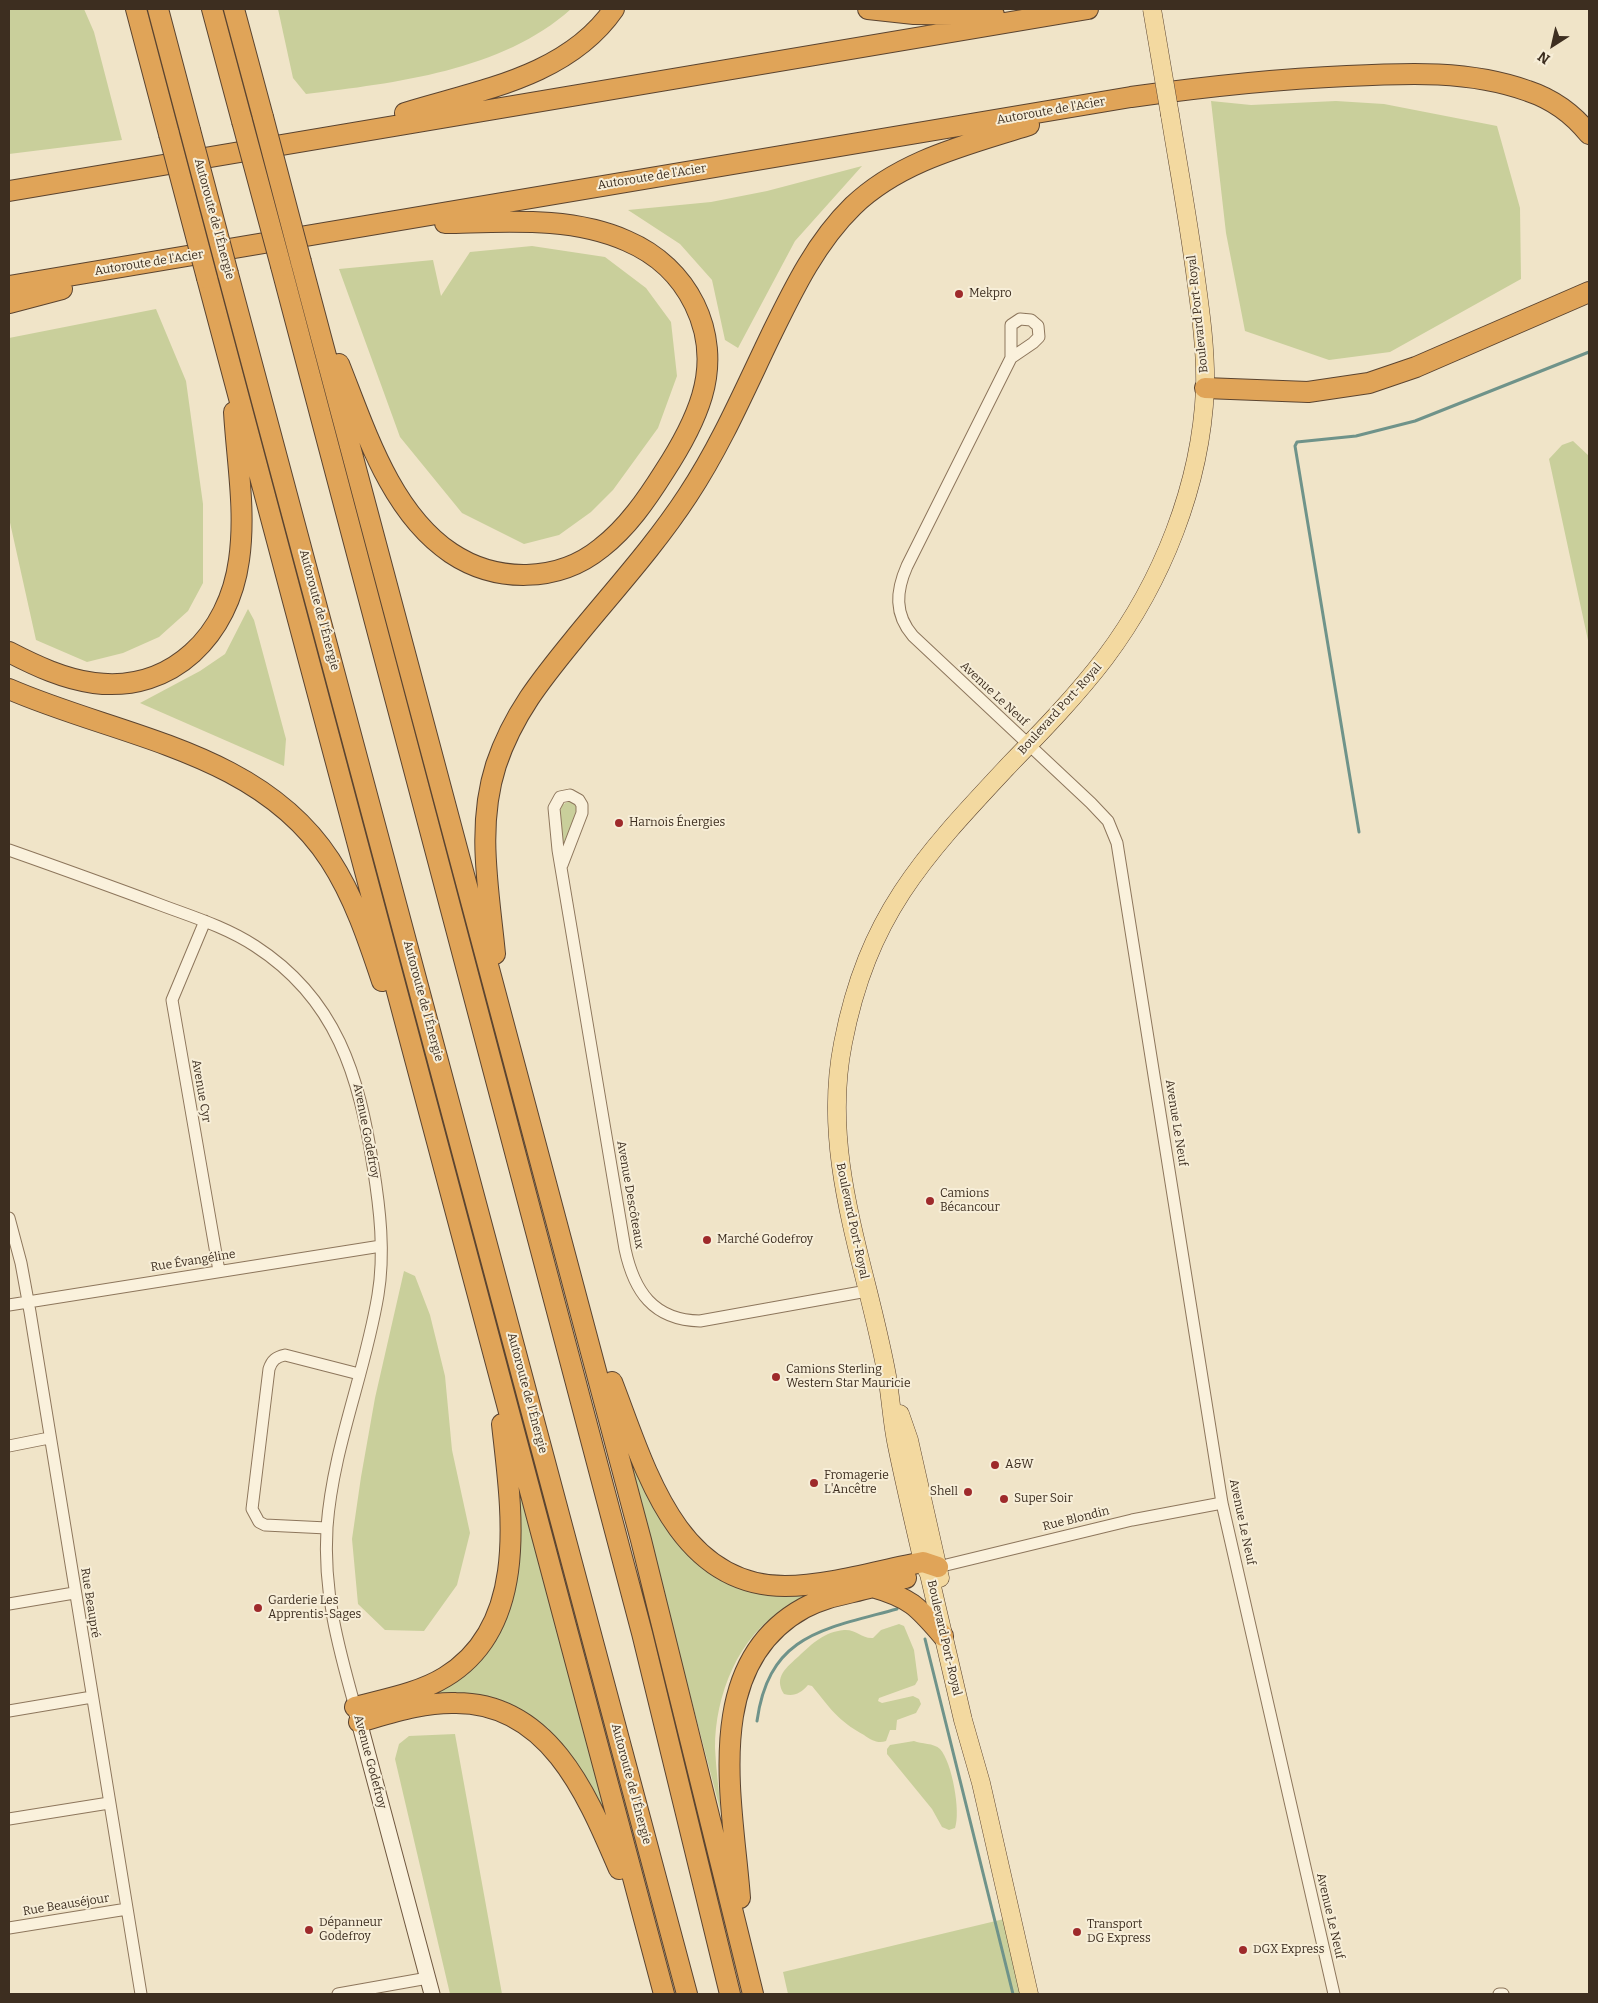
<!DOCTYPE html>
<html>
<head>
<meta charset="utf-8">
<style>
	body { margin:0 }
	#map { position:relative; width:1598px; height:2003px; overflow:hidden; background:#f0e4c8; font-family:Bitter,serif }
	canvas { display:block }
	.frame { position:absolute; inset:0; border:10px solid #3d2e20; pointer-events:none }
	.north { position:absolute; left:1528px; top:20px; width:50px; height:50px; -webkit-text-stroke:4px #f7eed8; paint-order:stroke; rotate:215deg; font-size:14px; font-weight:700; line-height:20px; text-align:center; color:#3d2e20 }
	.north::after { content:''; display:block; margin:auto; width:18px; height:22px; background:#3d2e20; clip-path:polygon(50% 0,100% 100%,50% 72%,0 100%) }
</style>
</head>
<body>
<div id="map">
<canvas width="1598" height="2003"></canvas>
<div class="frame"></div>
<div class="north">N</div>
</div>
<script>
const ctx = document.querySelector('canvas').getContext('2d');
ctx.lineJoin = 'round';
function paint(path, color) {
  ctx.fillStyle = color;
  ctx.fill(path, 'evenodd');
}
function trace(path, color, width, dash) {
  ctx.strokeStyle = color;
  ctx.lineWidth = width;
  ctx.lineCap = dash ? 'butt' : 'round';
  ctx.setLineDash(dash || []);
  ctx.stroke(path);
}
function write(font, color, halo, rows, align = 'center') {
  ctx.font = font + ' Bitter,serif';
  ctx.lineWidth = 4;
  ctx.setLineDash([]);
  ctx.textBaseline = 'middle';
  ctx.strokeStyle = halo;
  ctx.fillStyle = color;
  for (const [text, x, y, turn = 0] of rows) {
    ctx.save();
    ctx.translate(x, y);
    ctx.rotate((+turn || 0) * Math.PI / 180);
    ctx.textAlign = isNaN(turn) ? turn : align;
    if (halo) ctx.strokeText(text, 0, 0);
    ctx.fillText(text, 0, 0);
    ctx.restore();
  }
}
paint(new Path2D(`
	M 9,9 L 84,9 L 94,32 L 122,140 L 9,154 Z
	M 278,9 L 571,9 C 502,71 395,83 306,94 L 293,78 Z
	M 1211,101 L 1251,105 L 1336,101 L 1384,104 L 1497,126 L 1520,208 L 1521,279 L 1390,352 L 1329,360 L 1245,331 L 1226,233 Z
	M 862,166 L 795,241 L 738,348 L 725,340 L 712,280 L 680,244 L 628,210 L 711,202 L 767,191 Z
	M 532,246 L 605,257 L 646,288 L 671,322 L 677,376 L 658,428 L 613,490 L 591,512 L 559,535 L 524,544 L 462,513 L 400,437 L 339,269 L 433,260 L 441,296 L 470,252 Z
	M 156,309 L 186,381 L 203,504 L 203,583 L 188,611 L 159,637 L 123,653 L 87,662 L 36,640 L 9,518 L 9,338 Z
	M 1573,441 L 1589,456 L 1589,645 L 1549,459 L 1562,445 Z
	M 248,609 L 254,620 L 286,739 L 284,766 L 140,703 L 200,671 L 225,654 Z
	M 569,801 L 573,802 L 577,808 L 564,848 C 557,839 558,815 562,805 Z
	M 404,1271 L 415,1276 L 430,1315 L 445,1376 L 452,1450 L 470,1533 L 457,1585 L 424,1631 L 385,1630 L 358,1604 L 352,1539 L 361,1477 L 375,1398 Z
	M 633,1467 L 712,1568 L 810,1590 L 810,1598 C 802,1601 793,1604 786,1608 C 738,1635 715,1696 715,1748 C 716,1769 719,1791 721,1813 L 631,1469 Z
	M 520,1490 L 605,1812 L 602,1811 L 548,1728 L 517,1710 L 435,1694 L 437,1690 L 469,1671 L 490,1644 L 518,1491 Z
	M 899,1624 L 904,1626 L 914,1650 L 918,1680 L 915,1685 L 879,1698 L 878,1701 L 882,1703 L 913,1696 L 919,1699 L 921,1704 L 916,1713 L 897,1720 L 896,1730 L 890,1730 L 886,1741 C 878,1744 871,1740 864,1735 C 837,1720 831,1709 812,1686 L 808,1685 C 801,1693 794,1697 784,1694 C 773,1677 787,1667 799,1656 C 813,1643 824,1632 844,1630 C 856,1629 862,1639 873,1638 L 881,1630 Z
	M 455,1734 L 502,1994 L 450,1994 L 395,1759 L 399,1744 L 409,1736 Z
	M 914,1741 C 921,1744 934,1743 940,1749 C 952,1762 961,1812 955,1828 L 949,1830 L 942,1827 L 932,1809 L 887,1754 L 887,1749 L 890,1745 Z
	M 1004,1919 L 1021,1994 L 788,1994 L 783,1972 Z`), '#c9cf9b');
trace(new Path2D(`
	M 1359,832 L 1295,446 L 1297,442 L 1356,436 L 1415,421 L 1589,352
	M 925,1639 L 1013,1994
	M 757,1721 C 769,1634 824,1629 897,1609`), '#6f938a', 3);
const street = new Path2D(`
	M 1011,358 L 1011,325 L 1020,319 L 1031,320 L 1038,326 L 1039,337 L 1033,343 L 1011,358 L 907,566 C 896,591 894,614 913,636 L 1091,803 L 1108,821 L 1117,843 L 1222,1503 L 1334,1994
	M 9,850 C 60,868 110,886 161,905 C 193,917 226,927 255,946 C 337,999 359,1076 373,1166 C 380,1209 385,1253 378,1295 C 365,1374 333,1447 327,1527 C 323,1592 338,1646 355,1707
	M 562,865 L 582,813 L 582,805 L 579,800 L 570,795 L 560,797 L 554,808 L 558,850 L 625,1249 C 634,1291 653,1320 700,1321 L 867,1291
	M 205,921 L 172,1000 L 219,1271
	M 9,1218 L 21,1263 L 30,1312 L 141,1994
	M 9,1305 L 381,1246
	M 9,1446 L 49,1438
	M 327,1528 L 265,1525 L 259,1522 L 252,1509 L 269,1369 C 272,1360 276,1357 285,1355 L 359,1374
	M 938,1567 L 1132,1520 L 1222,1503
	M 9,1604 L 74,1593
	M 9,1711 L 92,1697
	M 9,1819 L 109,1803
	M 9,1928 L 127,1909
	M 338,1994 L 428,1978
	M 1499,1994 L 1503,1994`);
const secondary = new Path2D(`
	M 357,1714 L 432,1994`);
const primary = new Path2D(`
	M 900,1414 L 909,1440 L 940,1578
	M 1029,1994 L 981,1783 L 963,1720 L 929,1574 L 923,1562 C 914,1523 905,1485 897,1446 C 892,1423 891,1399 887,1376 C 867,1265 820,1158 843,1043 C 868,914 924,856 1010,764 C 1043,730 1076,696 1105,658 C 1162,582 1201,485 1205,389 C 1206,352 1201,315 1196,279 C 1189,224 1179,170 1170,115`);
const highway = new Path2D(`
	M 136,9 L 169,134
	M 158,9 L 190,130
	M 212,9 L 242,121
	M 234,9 L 263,117
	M 868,9 L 914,14 L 994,15
	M 405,113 C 479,90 567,77 614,9
	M 9,191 L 1088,9
	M 301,262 L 641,1540 L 753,1994
	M 281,266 L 642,1633 L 730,1994
	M 228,274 L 687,1994
	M 207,278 L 664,1994
	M 9,286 L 1131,97 C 1203,87 1274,79 1347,76 C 1407,73 1470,70 1528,91 C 1552,99 1573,114 1589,134
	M 9,303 L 62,289
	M 339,364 C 365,429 390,512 451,553 C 496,583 558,583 601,548 C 627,528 647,499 664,472 C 679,449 694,423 702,396 C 721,332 688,267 627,241 C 571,216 506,222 445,223
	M 1205,388 L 1308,392 L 1369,383 L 1416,367 L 1589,292
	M 9,652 C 36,666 64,679 94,683 C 173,693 229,634 239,560 C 246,511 237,462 234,412
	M 9,689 C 119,737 259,751 330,860 C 354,897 368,939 382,981
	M 495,954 C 489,891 476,827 496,765 C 514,711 545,675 580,632 C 617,587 656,544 688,495 C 721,445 745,389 771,335 C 793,290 816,242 853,206 C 901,160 967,145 1029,125
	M 612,1382 C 644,1464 675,1586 785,1586 C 829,1586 880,1570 923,1562 L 938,1567
	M 872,1587 C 911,1598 918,1607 943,1636
	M 355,1707 C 385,1699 419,1693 445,1677 C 531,1625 511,1507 502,1424
	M 359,1722 C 391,1713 423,1702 456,1703 C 550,1703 588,1797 619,1869
	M 740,1898 C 733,1803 700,1665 804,1608 C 826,1596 849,1594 873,1587 C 884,1584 894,1580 906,1578`);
trace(street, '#8d765c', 13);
trace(secondary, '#6f573f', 17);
trace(primary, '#5b4430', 19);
trace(highway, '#5b4430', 22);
trace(street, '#faf1dc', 11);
trace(secondary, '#faf1dc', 15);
trace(primary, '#f3d9a0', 18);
trace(highway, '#e0a458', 20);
const primaryBridge = new Path2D(`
	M 1152,9 L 1170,115`);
const highwayBridge = new Path2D(`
	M 263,117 L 301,262
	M 242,121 L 281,266
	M 190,130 L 228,274
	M 169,134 L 207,278`);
trace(primaryBridge, '#5b4430', 19, []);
trace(highwayBridge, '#5b4430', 22, []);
trace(primaryBridge, '#f3d9a0', 18);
trace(highwayBridge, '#e0a458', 20);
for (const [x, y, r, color] of [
	[959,294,5,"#9e2a2b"],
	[619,823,5,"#9e2a2b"],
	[930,1201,5,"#9e2a2b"],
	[707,1240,5,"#9e2a2b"],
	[776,1377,5,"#9e2a2b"],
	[995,1465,5,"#9e2a2b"],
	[814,1483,5,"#9e2a2b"],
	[968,1492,5,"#9e2a2b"],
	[1004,1499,5,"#9e2a2b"],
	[258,1608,5,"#9e2a2b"],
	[309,1930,5,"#9e2a2b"],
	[1077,1932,5,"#9e2a2b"],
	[1243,1950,5,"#9e2a2b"]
]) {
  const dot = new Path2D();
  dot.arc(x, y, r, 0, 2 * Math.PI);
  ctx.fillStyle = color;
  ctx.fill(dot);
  trace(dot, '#f7eed8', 2);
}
write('12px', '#3d2e20', '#f7eed8', [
	["Autoroute de l'Acier",1051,111,-10],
	["Autoroute de l'Acier",652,177,-9],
	["Autoroute de l'Énergie",214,219,75],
	["Autoroute de l'Acier",149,263,-9],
	["Boulevard Port-Royal",1198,314,-96],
	["Autoroute de l'Énergie",319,610,75],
	["Avenue Le Neuf",994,694,43],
	["Boulevard Port-Royal",1060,709,-48],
	["Autoroute de l'Énergie",423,1001,75],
	["Avenue Cyr",201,1091,80],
	["Avenue Le Neuf",1176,1123,81],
	["Avenue Godefroy",366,1131,79],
	["Avenue Descôteaux",630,1195,80],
	["Boulevard Port-Royal",852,1221,78],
	["Rue Évangéline",193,1261,-9],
	["Autoroute de l'Énergie",527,1393,75],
	["Rue Blondin",1076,1519,-14],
	["Avenue Le Neuf",1242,1522,78],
	["Rue Beaupré",90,1603,81],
	["Boulevard Port-Royal",944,1638,77],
	["Avenue Godefroy",370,1762,75],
	["Autoroute de l'Énergie",631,1784,75],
	["Rue Beauséjour",66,1905,-9],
	["Avenue Le Neuf",1330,1916,77]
]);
write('12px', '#3d2e20', '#f7eed8', [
	["Mekpro",969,294],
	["Harnois Énergies",629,823],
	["Camions",940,1194],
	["Bécancour",940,1208],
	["Marché Godefroy",717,1240],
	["Camions Sterling",786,1370],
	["Western Star Mauricie",786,1384],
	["A&W",1005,1465],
	["Fromagerie",824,1476],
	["L'Ancêtre",824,1490],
	["Shell",958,1492,"right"],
	["Super Soir",1014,1499],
	["Garderie Les",268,1601],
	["Apprentis-Sages",268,1615],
	["Dépanneur",319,1923],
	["Godefroy",319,1937],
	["Transport",1087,1925],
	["DG Express",1087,1939],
	["DGX Express",1253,1950]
], 'left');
</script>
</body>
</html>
